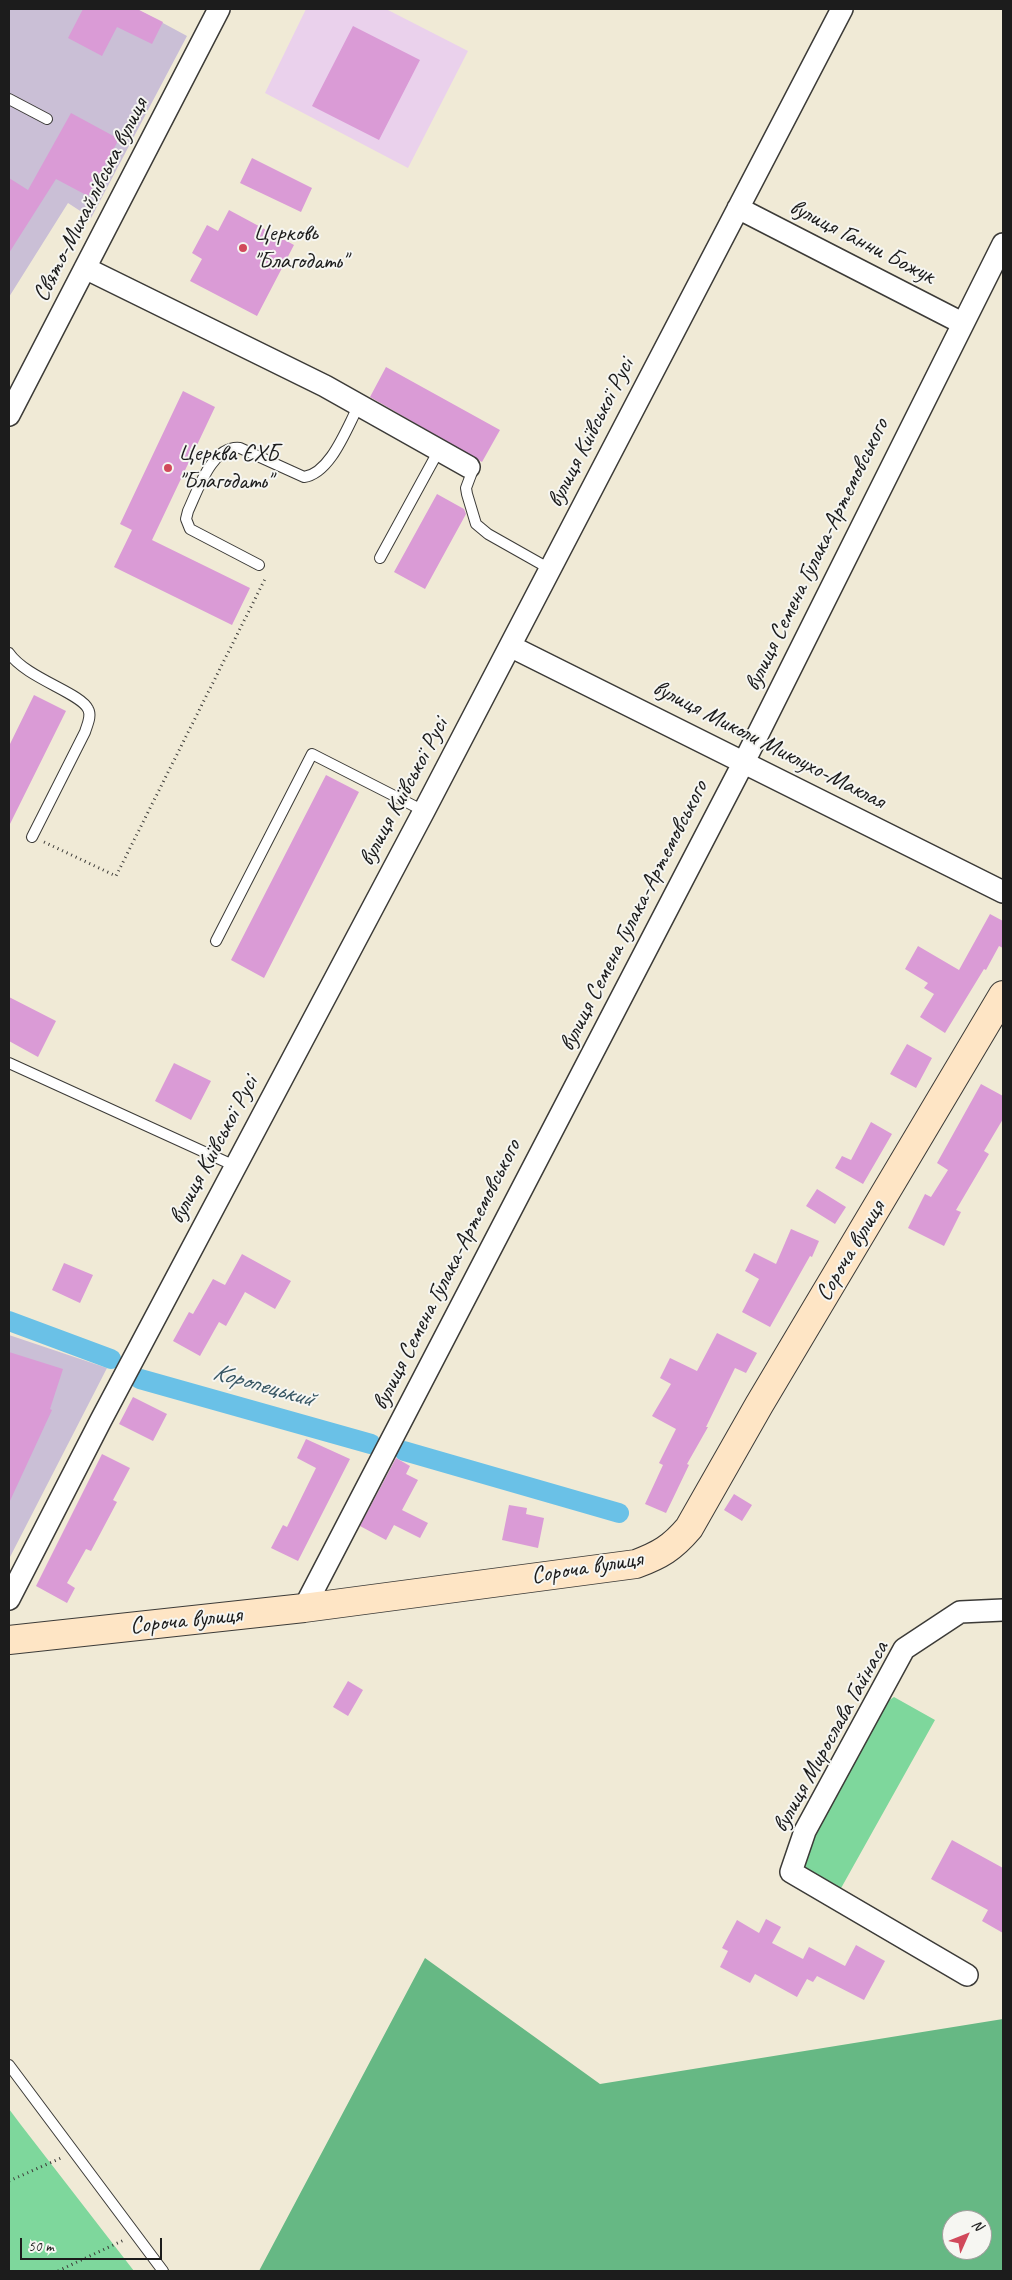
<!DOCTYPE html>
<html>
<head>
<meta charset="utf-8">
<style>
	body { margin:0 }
	#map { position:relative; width:1012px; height:2280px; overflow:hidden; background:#f0ead6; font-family:Caveat,sans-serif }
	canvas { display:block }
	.frame { position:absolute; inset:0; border:10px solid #1c1c1c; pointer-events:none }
	.north { position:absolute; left:942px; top:2210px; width:50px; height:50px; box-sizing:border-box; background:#f6f6f2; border:1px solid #9f9f9c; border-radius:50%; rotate:46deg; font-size:14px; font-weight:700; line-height:20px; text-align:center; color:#1c1c1c }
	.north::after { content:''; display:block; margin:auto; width:18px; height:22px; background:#d1495b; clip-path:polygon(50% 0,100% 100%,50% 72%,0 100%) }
	.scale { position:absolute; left:20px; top:2238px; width:142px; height:22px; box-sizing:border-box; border:2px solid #1c1c1c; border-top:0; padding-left:6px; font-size:15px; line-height:18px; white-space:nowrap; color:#1c1c1c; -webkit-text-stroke:4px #f6f6f2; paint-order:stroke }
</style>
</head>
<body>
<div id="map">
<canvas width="1012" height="2280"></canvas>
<div class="frame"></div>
<div class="north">N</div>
<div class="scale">50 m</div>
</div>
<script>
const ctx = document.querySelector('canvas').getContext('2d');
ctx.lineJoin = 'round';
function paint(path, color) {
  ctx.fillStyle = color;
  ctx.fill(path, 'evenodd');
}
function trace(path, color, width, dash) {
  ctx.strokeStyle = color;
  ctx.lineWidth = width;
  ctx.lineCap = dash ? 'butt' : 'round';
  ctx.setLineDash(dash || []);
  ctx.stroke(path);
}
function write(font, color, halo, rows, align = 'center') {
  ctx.font = font + ' Caveat,sans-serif';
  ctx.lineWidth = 4;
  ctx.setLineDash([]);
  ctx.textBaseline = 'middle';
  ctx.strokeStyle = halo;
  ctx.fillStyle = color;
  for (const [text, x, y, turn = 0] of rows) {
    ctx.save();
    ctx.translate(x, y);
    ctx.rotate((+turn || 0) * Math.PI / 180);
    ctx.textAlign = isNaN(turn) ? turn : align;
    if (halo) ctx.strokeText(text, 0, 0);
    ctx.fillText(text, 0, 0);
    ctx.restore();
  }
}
paint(new Path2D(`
	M 306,9 L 386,9 L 468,51 L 408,168 L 265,93 Z`), '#ead1ec');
paint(new Path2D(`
	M 9,9 L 137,9 L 187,36 L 91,218 L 68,203 L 9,297 Z
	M 9,1335 L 107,1368 L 9,1559 Z`), '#cabfd6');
paint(new Path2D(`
	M 894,1697 L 935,1720 L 840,1890 L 804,1868 L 815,1832 L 885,1703 Z
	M 9,2109 L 21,2125 L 134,2271 L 9,2271 Z`), '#7ed79c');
paint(new Path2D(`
	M 425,1958 L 600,2084 L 1003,2019 L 1003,2271 L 259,2271 ZM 952,2220 L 982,2220 L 982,2250 L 952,2250 Z`), '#66b884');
trace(new Path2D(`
	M 9,1321 L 111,1359
	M 140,1379 L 371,1444
	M 404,1451 L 619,1513`), '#6ac1e7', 20);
paint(new Path2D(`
	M 83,9 L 137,9 L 163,22 L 152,44 L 117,27 L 102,56 L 68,38 Z
	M 353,26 L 420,60 L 379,140 L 312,106 Z
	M 71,113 L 119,139 L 88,196 L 56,179 L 9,253 L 9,178 L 28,190 Z
	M 252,158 L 312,188 L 301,212 L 240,183 Z
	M 229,210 L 294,245 L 257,316 L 190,281 L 202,259 L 192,253 L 207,225 L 218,231 Z
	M 386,367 L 500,430 L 482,462 L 370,397 Z
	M 183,391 L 215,407 L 152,540 L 250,588 L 232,625 L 114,567 L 132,530 L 120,524 Z
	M 437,494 L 464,509 L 466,514 L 425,589 L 394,572 Z
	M 34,695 L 66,711 L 9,826 L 9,746 Z
	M 326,775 L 359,792 L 264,978 L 231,960 Z
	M 990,914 L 1003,921 L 1003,948 L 999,946 L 986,970 L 984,969 L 945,1033 L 920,1017 L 934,994 L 924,988 L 928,983 L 905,969 L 918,946 L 959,970 Z
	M 9,997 L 56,1021 L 38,1057 L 9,1041 Z
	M 907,1044 L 932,1058 L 916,1088 L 890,1074 Z
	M 174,1063 L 211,1081 L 191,1120 L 155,1101 Z
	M 981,1084 L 1003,1096 L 1003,1119 L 984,1151 L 989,1154 L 956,1210 L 961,1212 L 944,1246 L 908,1228 L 925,1194 L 931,1197 L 948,1170 L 937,1163 Z
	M 871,1122 L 892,1134 L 863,1184 L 835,1168 L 842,1156 L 851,1160 Z
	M 817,1189 L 846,1207 L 835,1224 L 806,1206 Z
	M 791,1229 L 819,1241 L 812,1257 L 810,1256 L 770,1327 L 742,1312 L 759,1279 L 745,1271 L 754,1253 L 776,1264 Z
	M 242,1254 L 291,1281 L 275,1309 L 245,1292 L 226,1326 L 219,1322 L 200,1356 L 173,1341 L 189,1312 L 193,1314 L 213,1279 L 225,1285 Z
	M 64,1263 L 93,1275 L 80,1303 L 52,1290 Z
	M 717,1333 L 757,1353 L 746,1373 L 735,1368 L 706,1427 L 708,1427 L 687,1464 L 689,1465 L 666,1513 L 645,1504 L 663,1465 L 659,1463 L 676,1429 L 652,1416 L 671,1384 L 660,1378 L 670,1358 L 697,1371 Z
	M 9,1352 L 63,1369 L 50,1409 L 52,1410 L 9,1503 Z
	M 133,1397 L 167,1414 L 153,1441 L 119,1424 Z
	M 306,1439 L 350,1459 L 298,1561 L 271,1548 L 283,1525 L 287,1527 L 316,1468 L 297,1458 Z
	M 102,1454 L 130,1468 L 113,1500 L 117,1502 L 91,1551 L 86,1549 L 67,1583 L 75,1588 L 67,1603 L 36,1586 Z
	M 396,1458 L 410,1466 L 406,1474 L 418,1480 L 402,1510 L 428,1523 L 420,1538 L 394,1525 L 386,1540 L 360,1526 Z
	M 734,1494 L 752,1505 L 742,1521 L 724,1510 Z
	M 509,1505 L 527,1508 L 526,1514 L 544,1518 L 538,1548 L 502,1540 Z
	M 348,1681 L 363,1690 L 348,1716 L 333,1707 Z
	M 952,1840 L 1003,1868 L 1003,1933 L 982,1921 L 988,1910 L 931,1879 Z
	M 766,1919 L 781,1927 L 772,1943 L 803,1959 L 809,1947 L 845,1966 L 856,1945 L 885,1961 L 864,2000 L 817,1976 L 813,1982 L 807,1979 L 797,1997 L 755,1974 L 750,1983 L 720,1967 L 728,1951 L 722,1948 L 737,1920 L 759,1933 Z`), '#da9bd6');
const service = new Path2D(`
	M 9,99 L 47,119
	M 469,467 L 472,472 L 466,488 L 467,494 L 476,524 L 488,534 L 550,569
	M 380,558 L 439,450
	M 259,565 L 190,529 L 186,519 L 188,511 C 198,490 212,445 240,448 L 304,477 C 331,473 347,427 359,405
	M 9,653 C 26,678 81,693 88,709 C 92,716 87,725 85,732 L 32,837
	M 216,941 L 312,754 L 424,811
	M 9,1063 L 235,1166
	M 9,2065 L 163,2271`);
const minor = new Path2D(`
	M 738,208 L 962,323
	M 85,268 L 325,386 L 469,467
	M 9,415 L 219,9
	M 510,646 L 1003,892
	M 9,1599 L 101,1420 L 424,811 L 842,9
	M 304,1608 L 749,752 L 1003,244
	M 967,1975 L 791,1872 L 805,1831 L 904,1649 L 960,1612 L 1003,1610`);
const secondary = new Path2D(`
	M 9,1640 L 304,1608 L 636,1564 C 660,1555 672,1548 689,1528 L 759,1405 L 1003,995`);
trace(service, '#3c3b38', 12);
trace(minor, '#3c3b38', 24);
trace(secondary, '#3c3b38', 30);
trace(new Path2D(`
	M 44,842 L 116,876 L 266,577
	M 9,2181 L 61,2158
	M 58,2271 L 124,2240`), '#3c3b38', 3, [1, 4]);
trace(service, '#fff', 10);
trace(minor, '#fff', 21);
trace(secondary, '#fee5c5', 28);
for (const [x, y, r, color] of [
	[243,248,5,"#d1495b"],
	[168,468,5,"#d1495b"]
]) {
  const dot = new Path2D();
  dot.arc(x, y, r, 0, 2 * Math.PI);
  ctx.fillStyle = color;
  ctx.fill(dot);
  trace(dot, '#f6f6f2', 2);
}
write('24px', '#1c1c1c', '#f6f6f2', [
	["Свято-Михайлівська вулиця",91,200,-63],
	["вулиця Ганни Божук",862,242,27],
	["вулиця Київської Русі",591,433,-63],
	["вулиця Семена Гулака-Артемовського",817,555,-64],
	["вулиця Миколи Миклухо-Маклая",769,745,27],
	["вулиця Київської Русі",404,792,-62],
	["вулиця Семена Гулака-Артемовського",634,916,-63],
	["вулиця Київської Русі",214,1150,-62],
	["Сороча вулиця",851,1251,-59],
	["вулиця Семена Гулака-Артемовського",447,1275,-63],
	["Сороча вулиця",587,1568,-9],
	["Сороча вулиця",186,1621,-6],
	["вулиця Мирослава Гайнаса",831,1737,-61]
]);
write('24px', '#1c1c1c', '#f6f6f2', [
	["Церковь",253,234],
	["\"Благодать\"",253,262],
	["Церква ЄХБ",178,454],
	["\"Благодать\"",178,482]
], 'left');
write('italic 25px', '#375663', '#f6f6f2', [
	["Коропецький",263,1386,16]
]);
</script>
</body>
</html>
